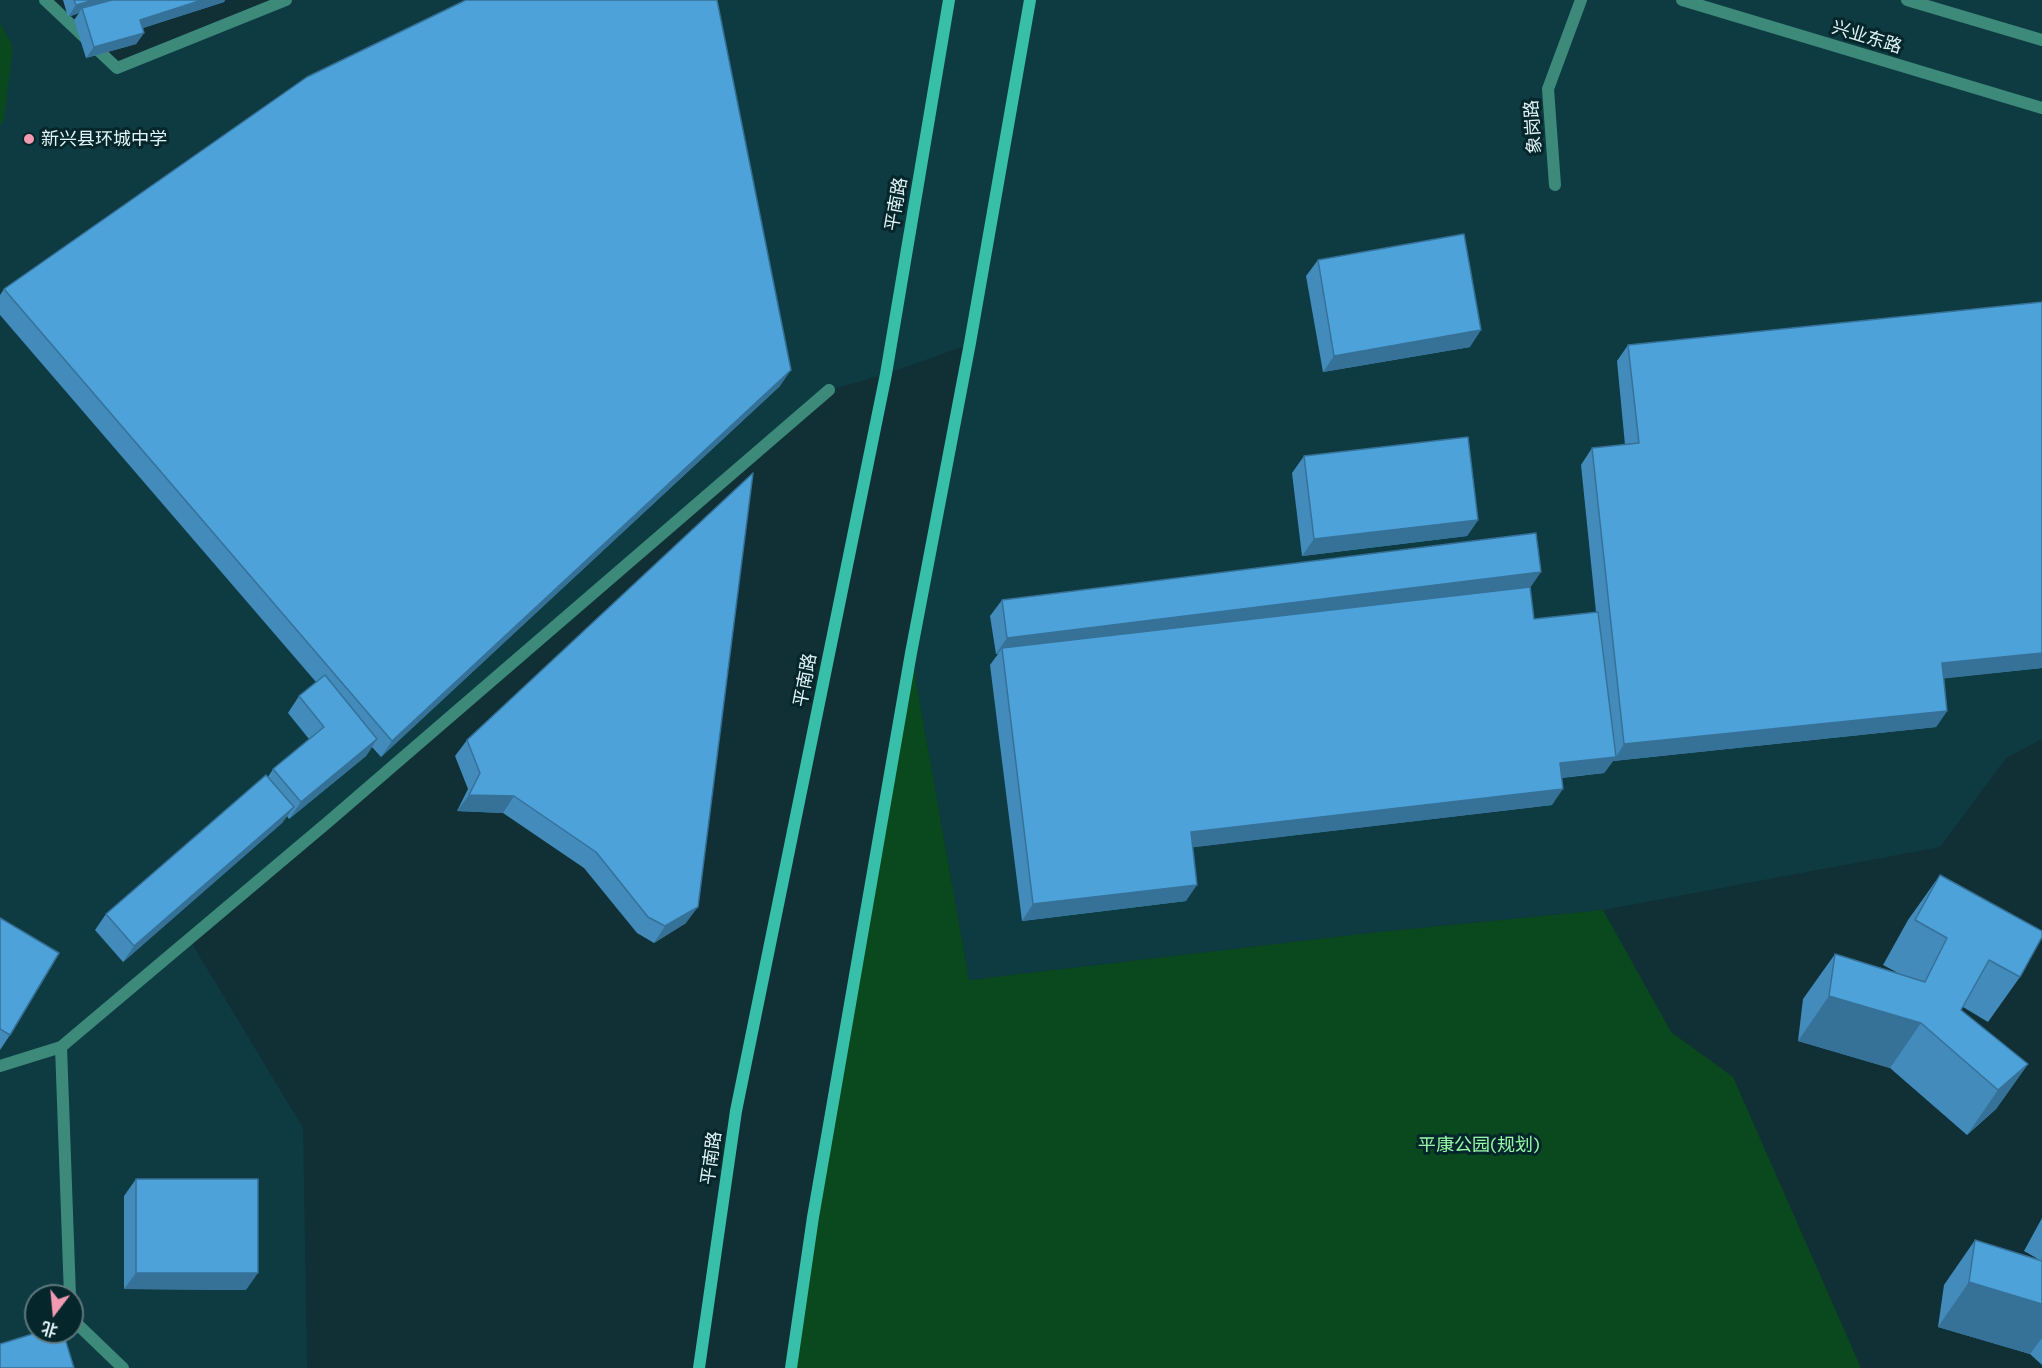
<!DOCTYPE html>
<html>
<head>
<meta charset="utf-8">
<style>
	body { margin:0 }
	#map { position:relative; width:2042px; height:1368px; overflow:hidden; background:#103035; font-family:Commissioner,"Noto Sans SC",sans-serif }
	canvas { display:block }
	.north { position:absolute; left:24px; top:1284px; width:60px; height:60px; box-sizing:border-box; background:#05262b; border:2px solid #5d787c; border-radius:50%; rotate:196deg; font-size:16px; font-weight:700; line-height:24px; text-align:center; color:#e1f3f6 }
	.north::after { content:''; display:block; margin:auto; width:21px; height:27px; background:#f19ab2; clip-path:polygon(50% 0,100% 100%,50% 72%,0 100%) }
</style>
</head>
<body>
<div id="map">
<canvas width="2042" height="1368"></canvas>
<div class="north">北</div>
</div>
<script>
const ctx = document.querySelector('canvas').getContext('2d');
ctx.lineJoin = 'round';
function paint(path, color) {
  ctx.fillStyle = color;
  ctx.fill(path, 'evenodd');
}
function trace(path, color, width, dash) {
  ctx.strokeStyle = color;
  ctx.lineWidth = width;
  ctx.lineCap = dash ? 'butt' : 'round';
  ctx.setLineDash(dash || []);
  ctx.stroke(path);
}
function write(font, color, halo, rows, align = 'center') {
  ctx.font = font + ' Commissioner,"Noto Sans SC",sans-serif';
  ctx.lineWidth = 6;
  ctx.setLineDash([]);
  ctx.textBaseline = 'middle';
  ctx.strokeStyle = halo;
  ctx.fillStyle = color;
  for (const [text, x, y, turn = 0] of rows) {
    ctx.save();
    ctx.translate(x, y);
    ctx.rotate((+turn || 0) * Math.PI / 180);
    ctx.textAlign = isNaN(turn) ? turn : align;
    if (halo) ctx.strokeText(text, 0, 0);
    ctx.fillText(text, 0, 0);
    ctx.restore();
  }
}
paint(new Path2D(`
	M 0,0 L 45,0 L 117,68 L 286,0 L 2042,0 L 2042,739 L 2006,758 L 1940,847 L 1603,910 L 1370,933 L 969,980 L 911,653 L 970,344 L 886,374 L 829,390 L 189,939 L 303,1128 L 307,1368 L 0,1368 ZM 36,1296 L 72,1296 L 72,1332 L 36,1332 Z`), '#0e3b42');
paint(new Path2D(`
	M 0,23 L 13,47 L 4,119 L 0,126 Z
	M 911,653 L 969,980 L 1370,933 L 1603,910 L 1671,1032 L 1733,1077 L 1861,1368 L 791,1368 Z`), '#0a491d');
trace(new Path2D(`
	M 45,0 L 117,68 L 286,0
	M 1555,185 L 1548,89 L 1581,0
	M 61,1047 L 70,1296
	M 0,1066 L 61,1047 L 328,822 L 829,390
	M 72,1319 L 123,1368`), '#3d8a7b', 12);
trace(new Path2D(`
	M 1682,0 L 2042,108
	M 1907,0 L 2042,40`), '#3d8a7b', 12);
trace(new Path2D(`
	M 699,1368 L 736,1111 L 886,374 L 949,0
	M 791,1368 L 813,1217 L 911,653 L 970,343 L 1030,0`), '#37bfa9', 12);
paint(new Path2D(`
	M 63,0 L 225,0 L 224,2 L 143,28 L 144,33 L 136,44 L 86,58 L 74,20 L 79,13 L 68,17 Z
	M 1318,260 L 1470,347 L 1323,372 L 1306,276 Z
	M 4,289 L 780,386 L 381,757 L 372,747 L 366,756 L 289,819 L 287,816 L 282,823 L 123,962 L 95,930 L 106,914 L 268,777 L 273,769 L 309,739 L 288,713 L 299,696 L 316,682 L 0,315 L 0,295 Z
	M 2042,302 L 2042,668 L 1944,678 L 1947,711 L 1936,727 L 1613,761 L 1604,773 L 1562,778 L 1552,805 L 1193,847 L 1186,901 L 1022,921 L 990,665 L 998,654 L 996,654 L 990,616 L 1002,600 L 1530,588 L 1534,619 L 1596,612 L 1581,465 L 1592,448 L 1625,445 L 1617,361 L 1628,345 Z
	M 1304,456 L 1478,520 L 1467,536 L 1302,556 L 1292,473 Z
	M 467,740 L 686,923 L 654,943 L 637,933 L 584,868 L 503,813 L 457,811 L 468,789 L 455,756 Z
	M 1940,875 L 2020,977 L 1988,1022 L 1963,1007 L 1961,1010 L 2028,1064 L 1996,1109 L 1967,1135 L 1890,1068 L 1798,1041 L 1803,999 L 1835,954 L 1898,973 L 1883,965 L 1908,920 Z
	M 0,918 L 10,1035 L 0,1050 Z
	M 136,1179 L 246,1290 L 124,1289 L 124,1196 Z
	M 2042,1218 L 2042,1365 L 2030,1354 L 1938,1327 L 1944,1285 L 1975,1240 L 2038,1259 L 2024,1251 Z`), '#428bbb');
paint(new Path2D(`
	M 94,0 L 119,0 L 82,8 L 79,13 L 68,17 L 76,5 Z
	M 202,0 L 225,0 L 224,2 L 133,31 L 140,20 Z
	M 144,33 L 136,44 L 86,58 L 94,47 Z
	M 1481,330 L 1470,347 L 1323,372 L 1334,356 Z
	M 791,370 L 780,386 L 381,757 L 392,741 Z
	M 1478,520 L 1467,536 L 1302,556 L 1314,539 Z
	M 1541,572 L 1530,588 L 1002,648 L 998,654 L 996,654 L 1007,638 Z
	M 2042,653 L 2042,668 L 1931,680 L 1942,663 Z
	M 1947,711 L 1936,727 L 1613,761 L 1604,773 L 1549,779 L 1560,763 L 1616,757 L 1624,744 Z
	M 377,739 L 366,756 L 289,819 L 301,802 Z
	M 1563,789 L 1552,805 L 1179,849 L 1191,832 Z
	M 469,795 L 514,796 L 503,813 L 457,811 Z
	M 294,807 L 282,823 L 123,962 L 134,946 Z
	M 1197,885 L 1186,901 L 1022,921 L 1033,904 Z
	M 698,907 L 686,923 L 654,943 L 665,926 Z
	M 1829,996 L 1921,1023 L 1890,1068 L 1798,1041 Z
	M 2028,1064 L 1996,1109 L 1967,1135 L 1998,1090 Z
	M 136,1273 L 258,1273 L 246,1290 L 124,1289 Z
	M 1969,1282 L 2042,1304 L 2042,1338 L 2030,1354 L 1938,1327 Z`), '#367198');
const building = new Path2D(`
	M 74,0 L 94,0 L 76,5 Z
	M 112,0 L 202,0 L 140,20 L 144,33 L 94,47 L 82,8 Z
	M 466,0 L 717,0 L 791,370 L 392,741 L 4,289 L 307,77 Z
	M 1464,234 L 1481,330 L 1334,356 L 1318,260 Z
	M 2042,302 L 2042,653 L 1942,663 L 1947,711 L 1624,744 L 1592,448 L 1639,443 L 1628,345 Z
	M 1468,437 L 1478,520 L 1314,539 L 1304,456 Z
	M 753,473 L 698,907 L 665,926 L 648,917 L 596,852 L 514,796 L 469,795 L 480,773 L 467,740 Z
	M 1536,533 L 1541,572 L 1007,638 L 1002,600 Z
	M 1530,587 L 1534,619 L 1598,612 L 1616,757 L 1560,763 L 1563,789 L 1191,832 L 1197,885 L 1033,904 L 1002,648 Z
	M 325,675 L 377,739 L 301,802 L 273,769 L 324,727 L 299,696 Z
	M 266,775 L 294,807 L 134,946 L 106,914 Z
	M 1940,875 L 2042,931 L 2042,937 L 2020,977 L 1989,960 L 1961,1010 L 2028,1064 L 1998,1090 L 1921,1023 L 1829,996 L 1835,954 L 1925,982 L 1947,938 L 1915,920 Z
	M 0,918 L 59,953 L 10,1035 L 0,1029 Z
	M 136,1179 L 258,1179 L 258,1273 L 136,1273 Z
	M 1975,1240 L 2042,1261 L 2042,1304 L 1969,1282 Z
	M 39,1332 L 63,1332 L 74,1368 L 0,1368 L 0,1344 Z`);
paint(building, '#4da2d9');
trace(building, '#367198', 1.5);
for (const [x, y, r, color] of [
	[29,139,6,"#f19ab2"]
]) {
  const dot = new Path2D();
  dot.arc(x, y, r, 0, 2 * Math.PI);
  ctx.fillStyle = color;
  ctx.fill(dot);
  trace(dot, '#05262b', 2);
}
write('18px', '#e1f3f6', '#05262b', [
	["兴业东路",1867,37,17],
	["象岗路",1533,127,-94],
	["平南路",896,204,-80],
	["平南路",805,680,-79],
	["平南路",711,1158,-82]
]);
write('18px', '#e1f3f6', '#05262b', [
	["新兴县环城中学",41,139]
], 'left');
write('18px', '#98faa9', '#05262b', [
	["平康公园(规划)",1479,1145]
]);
</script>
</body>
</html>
